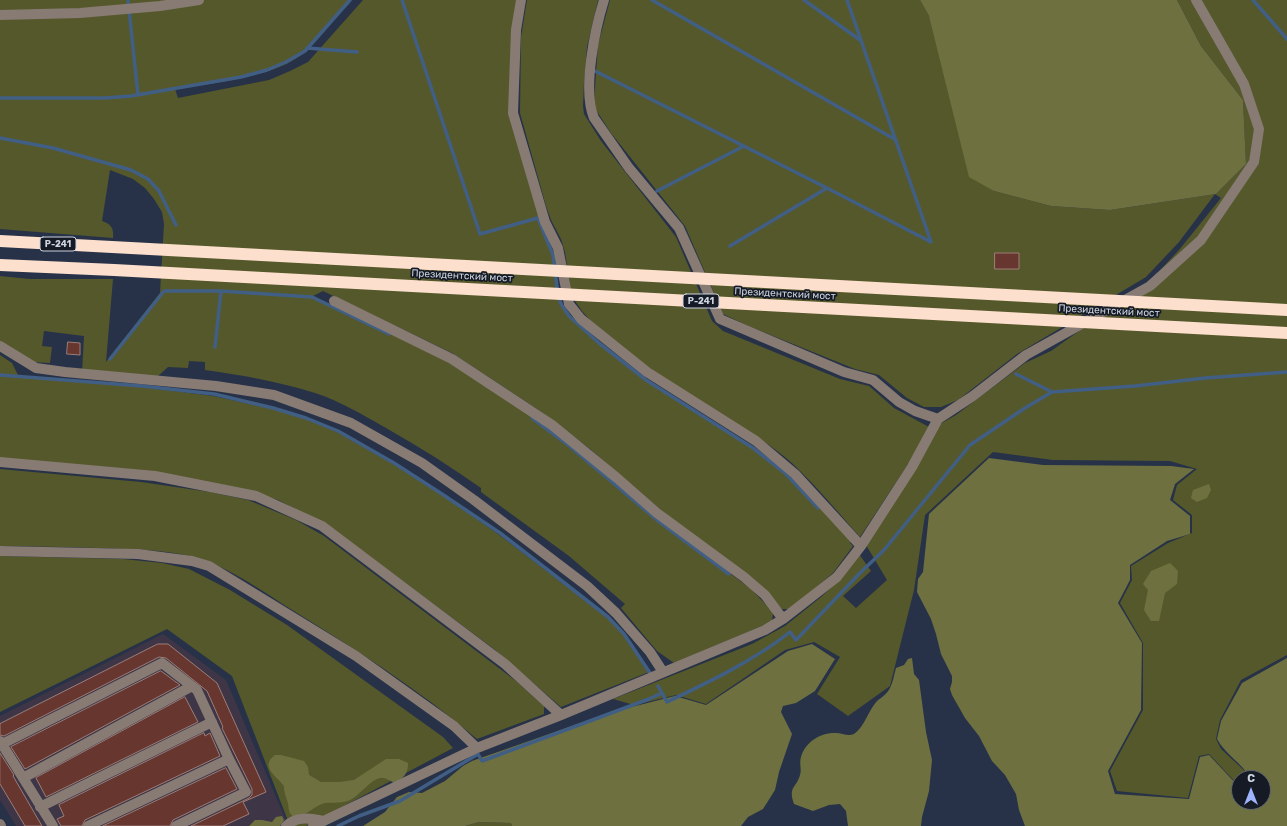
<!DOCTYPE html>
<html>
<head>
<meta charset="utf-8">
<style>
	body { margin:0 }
	#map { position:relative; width:1287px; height:826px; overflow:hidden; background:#273248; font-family:Rubik,sans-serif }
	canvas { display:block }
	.north { position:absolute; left:1231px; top:770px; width:40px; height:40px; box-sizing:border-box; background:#151a24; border:1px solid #5e6470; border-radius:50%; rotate:0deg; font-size:11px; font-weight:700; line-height:16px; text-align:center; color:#ccd4e1 }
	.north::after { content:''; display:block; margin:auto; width:14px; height:18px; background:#a0b3fd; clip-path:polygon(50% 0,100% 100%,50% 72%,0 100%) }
</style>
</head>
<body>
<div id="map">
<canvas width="1287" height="826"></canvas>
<div class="north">С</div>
</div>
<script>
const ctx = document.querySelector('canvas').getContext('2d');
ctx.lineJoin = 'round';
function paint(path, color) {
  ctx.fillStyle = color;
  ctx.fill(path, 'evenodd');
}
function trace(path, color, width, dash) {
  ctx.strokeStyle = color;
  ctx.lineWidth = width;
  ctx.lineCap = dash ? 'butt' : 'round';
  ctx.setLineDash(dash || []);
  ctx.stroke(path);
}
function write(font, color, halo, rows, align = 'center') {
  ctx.font = font + ' Rubik,sans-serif';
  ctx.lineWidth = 3.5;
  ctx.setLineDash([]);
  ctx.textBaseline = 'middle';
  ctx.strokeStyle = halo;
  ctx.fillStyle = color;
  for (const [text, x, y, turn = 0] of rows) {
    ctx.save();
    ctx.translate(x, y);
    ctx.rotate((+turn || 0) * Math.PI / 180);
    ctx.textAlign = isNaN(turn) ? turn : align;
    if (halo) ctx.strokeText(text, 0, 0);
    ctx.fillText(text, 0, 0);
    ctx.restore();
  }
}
paint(new Path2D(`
	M 163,634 L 226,680 L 288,825 L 286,826 L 16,826 L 0,800 L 0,716 Z`), '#3e3647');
paint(new Path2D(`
	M 0,0 L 351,0 C 337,16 321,37 306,51 C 278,77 213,83 175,89 L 178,98 L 269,80 L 290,71 L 308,62 L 363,0 L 516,0 L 512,124 L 542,227 L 554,255 L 559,295 L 565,309 L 583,329 L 647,380 L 753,447 L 785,473 L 852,540 L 850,543 L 853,546 L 833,573 L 790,609 L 782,609 L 667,515 L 590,449 L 540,411 L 452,353 L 323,291 L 313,296 L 448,361 L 535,419 L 592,463 L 657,519 L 751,589 L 773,612 L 772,622 L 674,663 L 657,651 L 621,608 L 625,604 L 569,556 L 481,492 L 481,488 C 450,466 418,446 386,428 C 363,415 340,401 315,393 C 280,382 242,375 205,370 L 205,362 L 189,361 L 188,368 L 168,367 L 157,377 L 82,373 L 84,336 L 44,331 L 42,346 L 52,347 L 50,363 L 32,362 L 0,342 L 0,276 L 30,279 L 113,279 L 106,362 L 160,293 L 164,224 L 162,212 L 154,199 L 145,188 L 133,179 L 110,170 L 102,221 C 111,224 114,228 113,238 L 0,229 Z
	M 527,0 L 598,0 L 587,47 L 584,82 L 583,106 L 584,114 L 601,141 L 676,237 L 712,321 L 723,331 L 840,379 L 869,386 L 894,408 L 929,427 L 914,455 L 860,537 C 838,512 817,487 793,464 C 783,455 771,446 759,438 L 652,370 L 591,321 L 582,311 L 575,301 L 571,291 L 565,252 L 561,239 L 551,220 L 546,206 L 520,113 L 521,37 Z
	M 610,0 L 920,0 L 929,16 L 994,191 L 1051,206 L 1110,210 L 1216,194 L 1246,164 L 1243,100 L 1201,46 L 1177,0 L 1287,0 L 1287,655 L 1241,680 L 1220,720 L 1216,739 L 1221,749 L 1247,773 L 1249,778 L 1239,778 L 1239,786 L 1209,754 L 1199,756 L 1188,798 L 1117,791 L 1110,771 L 1143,710 L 1143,643 L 1120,603 L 1132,580 L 1131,566 L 1168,543 L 1192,533 L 1192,515 L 1173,500 L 1177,485 L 1197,469 L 1170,461 L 1053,460 L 993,452 L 925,515 L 914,590 L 890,686 L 848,716 L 817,694 L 840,657 L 814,642 L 785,650 L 706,704 L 676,695 L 634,705 L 613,699 L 752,644 L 785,626 L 821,597 L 843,577 L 859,554 L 871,571 L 843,596 L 856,608 L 887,580 L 866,545 L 940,424 L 956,415 L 1025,363 L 1051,351 L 1151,280 L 1179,250 L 1221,198 L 1215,194 L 1179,242 L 1146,277 L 1017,354 L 958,400 L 941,407 L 924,407 L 907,398 L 879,375 L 855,369 L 746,325 L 723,314 L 685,226 L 611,133 L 600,116 L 595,108 L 594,102 L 598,45 Z
	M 0,355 L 12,363 L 19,377 L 142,387 L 213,396 L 273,409 L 305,418 L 337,432 L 393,464 L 442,495 L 498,534 L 574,592 L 607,618 L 624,634 L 649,672 L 561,707 L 494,649 L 329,526 L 278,500 L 247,490 L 0,459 Z
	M 0,469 L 141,482 L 210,492 L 248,500 L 296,520 L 324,536 L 516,681 L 544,706 L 544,714 L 477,739 C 419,689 353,648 289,608 C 258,588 226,565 190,556 C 159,549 128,549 97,548 C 64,547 32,546 0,546 Z
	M 0,556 L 123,559 L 162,563 L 189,569 L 230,590 L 287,625 L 443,737 L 453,748 L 306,826 L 290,826 L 232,676 L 167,629 L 0,712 Z
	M 479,822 L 511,823 L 512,826 L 465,826 Z`), '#55582b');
paint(new Path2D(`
	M 920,0 L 1177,0 L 1201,46 L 1243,100 L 1246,164 L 1216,194 L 1110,210 L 1051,206 L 994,191 L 969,177 L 929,16 Z
	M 989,458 L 1043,465 L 1171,466 L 1194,469 L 1175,484 L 1170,500 L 1190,516 L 1190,534 L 1167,541 L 1130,565 L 1130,580 L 1118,603 L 1142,643 L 1141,710 L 1108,771 L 1115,794 L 1189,799 L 1200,757 L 1209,755 L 1239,787 L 1239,802 L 1263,802 L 1263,778 L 1250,778 C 1242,763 1226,755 1217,739 L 1221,721 L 1242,683 L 1287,658 L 1287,826 L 1025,826 L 1019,810 L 1016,794 L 1005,775 L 992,761 L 979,736 L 965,718 L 952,695 L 950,689 L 952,682 L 952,676 L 941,654 L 936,634 L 931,619 L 917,592 L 918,579 L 923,572 L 929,514 Z
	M 1209,484 L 1211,490 L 1207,498 L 1197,502 L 1191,498 L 1193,490 Z
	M 1170,563 L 1178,571 L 1177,584 L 1165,593 L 1159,621 L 1151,621 L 1144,610 L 1148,590 L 1143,584 L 1151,571 Z
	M 812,644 L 835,659 L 815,691 L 796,703 L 783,706 L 781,712 L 792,734 L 779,772 L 775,790 L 763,809 L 748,817 L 741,826 L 512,826 L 511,823 L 479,822 L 465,826 L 363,826 L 385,812 L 397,797 L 409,792 L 422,793 L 445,781 L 463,766 L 472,761 L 612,712 L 675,696 L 706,705 L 788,651 Z
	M 912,658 L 914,674 L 919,680 L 926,732 L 932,760 L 929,791 L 922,817 L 921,826 L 848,826 L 846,811 L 840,804 L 829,805 L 813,811 L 794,804 C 788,786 796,789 800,775 C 802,770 799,763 801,757 C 805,742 821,732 836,733 C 842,733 848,737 854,734 C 865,726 868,711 877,701 C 882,697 887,694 890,688 C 893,682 894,675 896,668 L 904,665 L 908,659 Z
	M 275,755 L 281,755 L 304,761 L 308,767 L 309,775 L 321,782 L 340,782 L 354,780 L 386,759 L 399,759 L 408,763 C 408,774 404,778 394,783 C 390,781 385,777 380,778 C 370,780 360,795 350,800 C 342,804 334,802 325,803 C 313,806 309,815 294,817 C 288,813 289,809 288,803 C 286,797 284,793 284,786 C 277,776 259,767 275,755 Z
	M 282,816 L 284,820 L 280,826 L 249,826 L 255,820 L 262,820 L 272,822 L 276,817 Z`), '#6e713f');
trace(new Path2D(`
	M 128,0 L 138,95
	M 402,0 L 480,234 L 538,218 L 553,255 L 558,295 L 561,304 L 569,316 L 599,343 L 646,380 L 753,448 L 785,473 L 818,508
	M 652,0 L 896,140
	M 804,0 L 860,40
	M 847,0 L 931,242
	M 1253,0 L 1287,39
	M 307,48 L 357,52
	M 595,71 L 827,188 L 931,242
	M 0,98 L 105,98 L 131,96 L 241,77 L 267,70 L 286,62 L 305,51 L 350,0
	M 0,138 L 53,148 L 131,170 L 148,179 L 159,191 L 176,225
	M 657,191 L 744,146
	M 730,246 L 827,188
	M 215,347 L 221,291
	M 110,359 L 164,291 L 221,291 L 312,297 L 389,334
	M 1016,374 L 1052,392
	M 0,375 L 142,386 L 214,394 L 273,408 L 306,418 L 338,431 L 394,463 L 442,494 L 500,533 L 553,574 L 608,617 L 624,634 L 650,673
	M 532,418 L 567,444 L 657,520 L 729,574
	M 658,686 L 667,702 C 707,683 755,660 790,632 L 796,640 L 860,573 L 884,550 L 970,445 L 1025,408 L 1052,392 L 1135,386 L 1205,378 L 1287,372
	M 338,826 L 359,816 L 400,801 L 478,754 L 482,761 L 649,699 L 662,693`), '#415f85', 3.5);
const building = new Path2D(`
	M 995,253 L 1019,253 L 1019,269 L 995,269 Z
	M 68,342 L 80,343 L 80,355 L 67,354 Z
	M 158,644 L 168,644 L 217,683 L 266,792 L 243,802 L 249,814 L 223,826 L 191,826 L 249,798 L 252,795 L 252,789 L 222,728 L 223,727 L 207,691 L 166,658 L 159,657 L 4,736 L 0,735 L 0,724 Z
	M 161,671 L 180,685 L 25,769 L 11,747 Z
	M 185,697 L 198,722 L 46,797 L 36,778 Z
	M 204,733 L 205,736 L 210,733 L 220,756 L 85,820 L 82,826 L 61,826 L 57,819 L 64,816 L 59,805 Z
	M 0,753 L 14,775 L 13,776 L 42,826 L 25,826 L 0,784 Z
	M 226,768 L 237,789 L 173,820 L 170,826 L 103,826 Z`);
paint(building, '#67372f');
trace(building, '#9d7d77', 1);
trace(new Path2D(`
	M 521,0 L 516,30 L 513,113 L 545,222 L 558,248 L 569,304 L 581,319 L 647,372 L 756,441 L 795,474 L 861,546
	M 604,0 C 595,29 582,90 594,118 L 629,168 L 679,228 L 720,319 L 844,372 L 873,380 L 899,402 L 915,411 L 938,419
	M 0,15 L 80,13 L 160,6 L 199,0
	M 334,301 L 452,359 L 552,425 L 617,478 L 657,513 L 744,577 L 765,595 L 783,619
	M 0,346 L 36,368 L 65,372 L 216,386 L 274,395 L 351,423 L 422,463 L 474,500 L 587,586 L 616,613 L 650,652 L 663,672
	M 0,462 L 155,476 L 256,496 L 322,526 L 505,664 L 561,715
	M 0,551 L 138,554 L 192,561 L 209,566 L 356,656 L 454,726 L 477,748
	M 0,741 L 53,826
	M 2,744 L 162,663 L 197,690 L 229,759 L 88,826
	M 23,778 L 192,686
	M 40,807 L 212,722
	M 0,824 L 1,826
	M 176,826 L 246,792 L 229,759
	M 286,826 C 296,816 311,818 324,821
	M 313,826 L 477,748 L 561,715 L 765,630 L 783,619 L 837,577 L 861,546 L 912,467 L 938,419 L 973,396 L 1026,355 L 1150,286 L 1201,240 L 1254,162 L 1259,129 L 1244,84 L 1196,0`), '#877b74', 10);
trace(new Path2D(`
	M 0,241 L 1287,310
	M 0,265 L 114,270 L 1287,333`), '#fddfcd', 12);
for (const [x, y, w] of [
	[58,244,36],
	[701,301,36]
]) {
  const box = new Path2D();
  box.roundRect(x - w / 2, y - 7, w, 14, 3);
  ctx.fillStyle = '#151a24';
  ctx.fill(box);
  trace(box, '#ccd4e1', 1);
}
write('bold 9px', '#ccd4e1', null, [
	["Р-241",58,244],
	["Р-241",701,301]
]);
write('10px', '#ccd4e1', '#151a24', [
	["Президентский мост",462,276,3],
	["Президентский мост",785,294,3],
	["Президентский мост",1109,311,3]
]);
</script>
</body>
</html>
